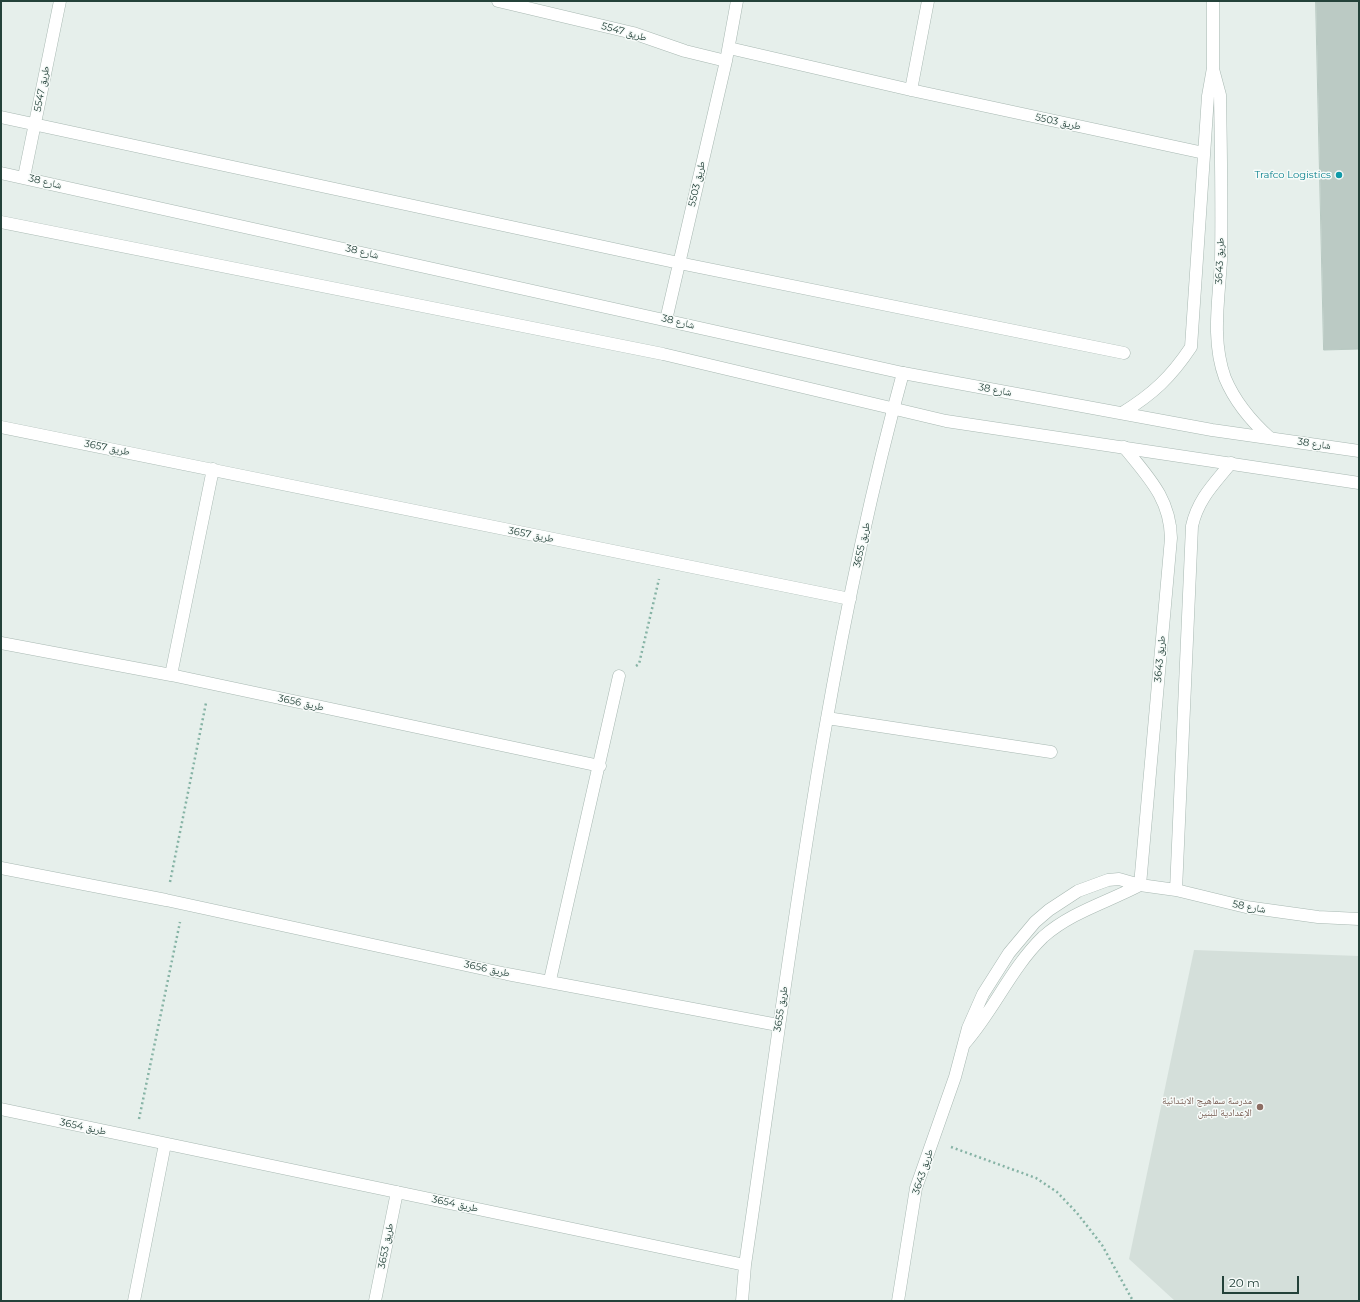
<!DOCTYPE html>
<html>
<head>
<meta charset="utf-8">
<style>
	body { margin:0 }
	#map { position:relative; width:1360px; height:1302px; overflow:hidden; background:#e6efeb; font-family:Montserrat,sans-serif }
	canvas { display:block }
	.frame { position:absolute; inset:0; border:2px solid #24423a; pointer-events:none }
	.scale { position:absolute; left:1222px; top:1276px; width:77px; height:18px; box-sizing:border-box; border:2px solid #24423a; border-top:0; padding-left:5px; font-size:12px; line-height:14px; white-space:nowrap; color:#24423a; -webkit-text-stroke:3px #f7fbf9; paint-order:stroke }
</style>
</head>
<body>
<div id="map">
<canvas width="1360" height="1302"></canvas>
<div class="frame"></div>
<div class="scale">20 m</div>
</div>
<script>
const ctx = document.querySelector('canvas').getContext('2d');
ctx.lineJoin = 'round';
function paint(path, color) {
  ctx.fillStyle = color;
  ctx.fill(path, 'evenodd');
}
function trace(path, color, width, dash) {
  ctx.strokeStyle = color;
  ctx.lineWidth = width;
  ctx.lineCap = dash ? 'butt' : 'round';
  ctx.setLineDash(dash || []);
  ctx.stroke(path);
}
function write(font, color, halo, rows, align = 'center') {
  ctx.font = font + ' Montserrat,"Noto Naskh Arabic",sans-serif';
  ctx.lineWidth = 3;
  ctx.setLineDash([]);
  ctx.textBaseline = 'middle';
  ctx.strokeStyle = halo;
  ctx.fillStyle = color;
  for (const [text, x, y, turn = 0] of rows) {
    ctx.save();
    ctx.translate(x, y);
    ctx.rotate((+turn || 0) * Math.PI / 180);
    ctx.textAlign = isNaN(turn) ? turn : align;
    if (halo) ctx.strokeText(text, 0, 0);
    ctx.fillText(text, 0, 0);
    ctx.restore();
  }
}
paint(new Path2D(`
	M 1194,950 L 1359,956 L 1359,1301 L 1175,1301 L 1129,1259 Z`), '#d4dfda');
const building = new Path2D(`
	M 1316,1 L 1359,1 L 1359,349 L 1324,350 Z`);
paint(building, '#bbcac4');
trace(building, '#b8c9c2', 1);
const minor = new Path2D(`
	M 498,1 L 633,33 L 685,51 L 726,61
	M 729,48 L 911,90 L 1204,153
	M 1213,69 L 1220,95 C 1221,150 1222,205 1221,260 C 1219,299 1211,340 1225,378 C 1235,402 1251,421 1270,438
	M 911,90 L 928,1
	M 1,117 L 679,263 L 1124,353
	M 24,177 L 60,1
	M 666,320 L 726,61 L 737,1
	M 1122,413 C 1153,394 1171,377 1191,347 L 1208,96 L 1213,68 L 1213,1
	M 1,427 L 850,599
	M 1124,447 C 1148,477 1170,498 1171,538 L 1140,885
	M 1,643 L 171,675 L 600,766
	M 171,675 L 213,469
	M 827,718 L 1051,752
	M 1,868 L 166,900 L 507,974 L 778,1025
	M 1176,890 L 1192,526 C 1198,499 1214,484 1231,463
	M 550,980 L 619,676
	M 965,1043 C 994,1010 1011,968 1043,937 C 1071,912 1108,902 1140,885
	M 1,1109 L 745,1265
	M 134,1301 L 165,1144
	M 375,1301 L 397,1192
	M 742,1301 L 745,1265 C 789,966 823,664 903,373
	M 898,1301 L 916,1188 L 955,1077 L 968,1028 L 983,994 L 1009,953 L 1035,922 L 1049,910 L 1078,891 L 1108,880 L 1119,879 L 1140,885 L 1176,890 L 1246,907 L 1318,917 L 1359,919`);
const tertiary = new Path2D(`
	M 1,173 L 903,373 L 1212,430 L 1359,451
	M 1,222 L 663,354 L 946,421 L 1359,483`);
trace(minor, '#a8b8b2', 13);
trace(tertiary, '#a8b8b2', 13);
trace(new Path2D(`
	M 636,666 L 639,664 L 659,579
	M 170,882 L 206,703
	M 139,1119 L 180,922
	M 951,1147 L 1036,1178 L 1057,1192 L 1077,1213 L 1102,1245 L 1133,1301`), '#86b3a5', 2.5, [2, 3]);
trace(minor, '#fff', 12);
trace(tertiary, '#fff', 12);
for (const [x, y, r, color] of [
	[1339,175,4,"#0f9aa8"],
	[1260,1107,4,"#8d6e63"]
]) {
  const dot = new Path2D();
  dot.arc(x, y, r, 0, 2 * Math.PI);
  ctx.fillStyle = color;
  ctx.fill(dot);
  trace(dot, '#f7fbf9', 1.5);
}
write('10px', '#24423a', '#f7fbf9', [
	["طريق 5547",624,32,15],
	["طريق 5547",42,89,-79],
	["طريق 5503",1058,122,12],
	["شارع 38",45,182,13],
	["طريق 5503",697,184,-77],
	["شارع 38",362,252,13],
	["طريق 3643",1220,261,-88],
	["شارع 38",678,322,13],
	["شارع 38",995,390,10],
	["شارع 38",1314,444,8],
	["طريق 3657",107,448,11],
	["طريق 3657",531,535,11],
	["طريق 3655",862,545,-77],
	["طريق 3643",1160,659,-85],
	["طريق 3656",301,703,12],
	["شارع 58",1249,907,10],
	["طريق 3656",487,969,12],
	["طريق 3655",781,1009,-81],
	["طريق 3654",83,1127,12],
	["طريق 3643",923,1172,-72],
	["طريق 3654",455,1204,12],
	["طريق 3653",386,1246,-79]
]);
write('10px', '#0d838f', '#f7fbf9', [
	["Trafco Logistics",1331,175]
], 'right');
write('10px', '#785e54', '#f7fbf9', [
	["مدرسة سماهيج الابتدائية",1252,1101],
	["الإعدادية للبنين",1252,1113]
], 'right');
</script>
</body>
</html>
